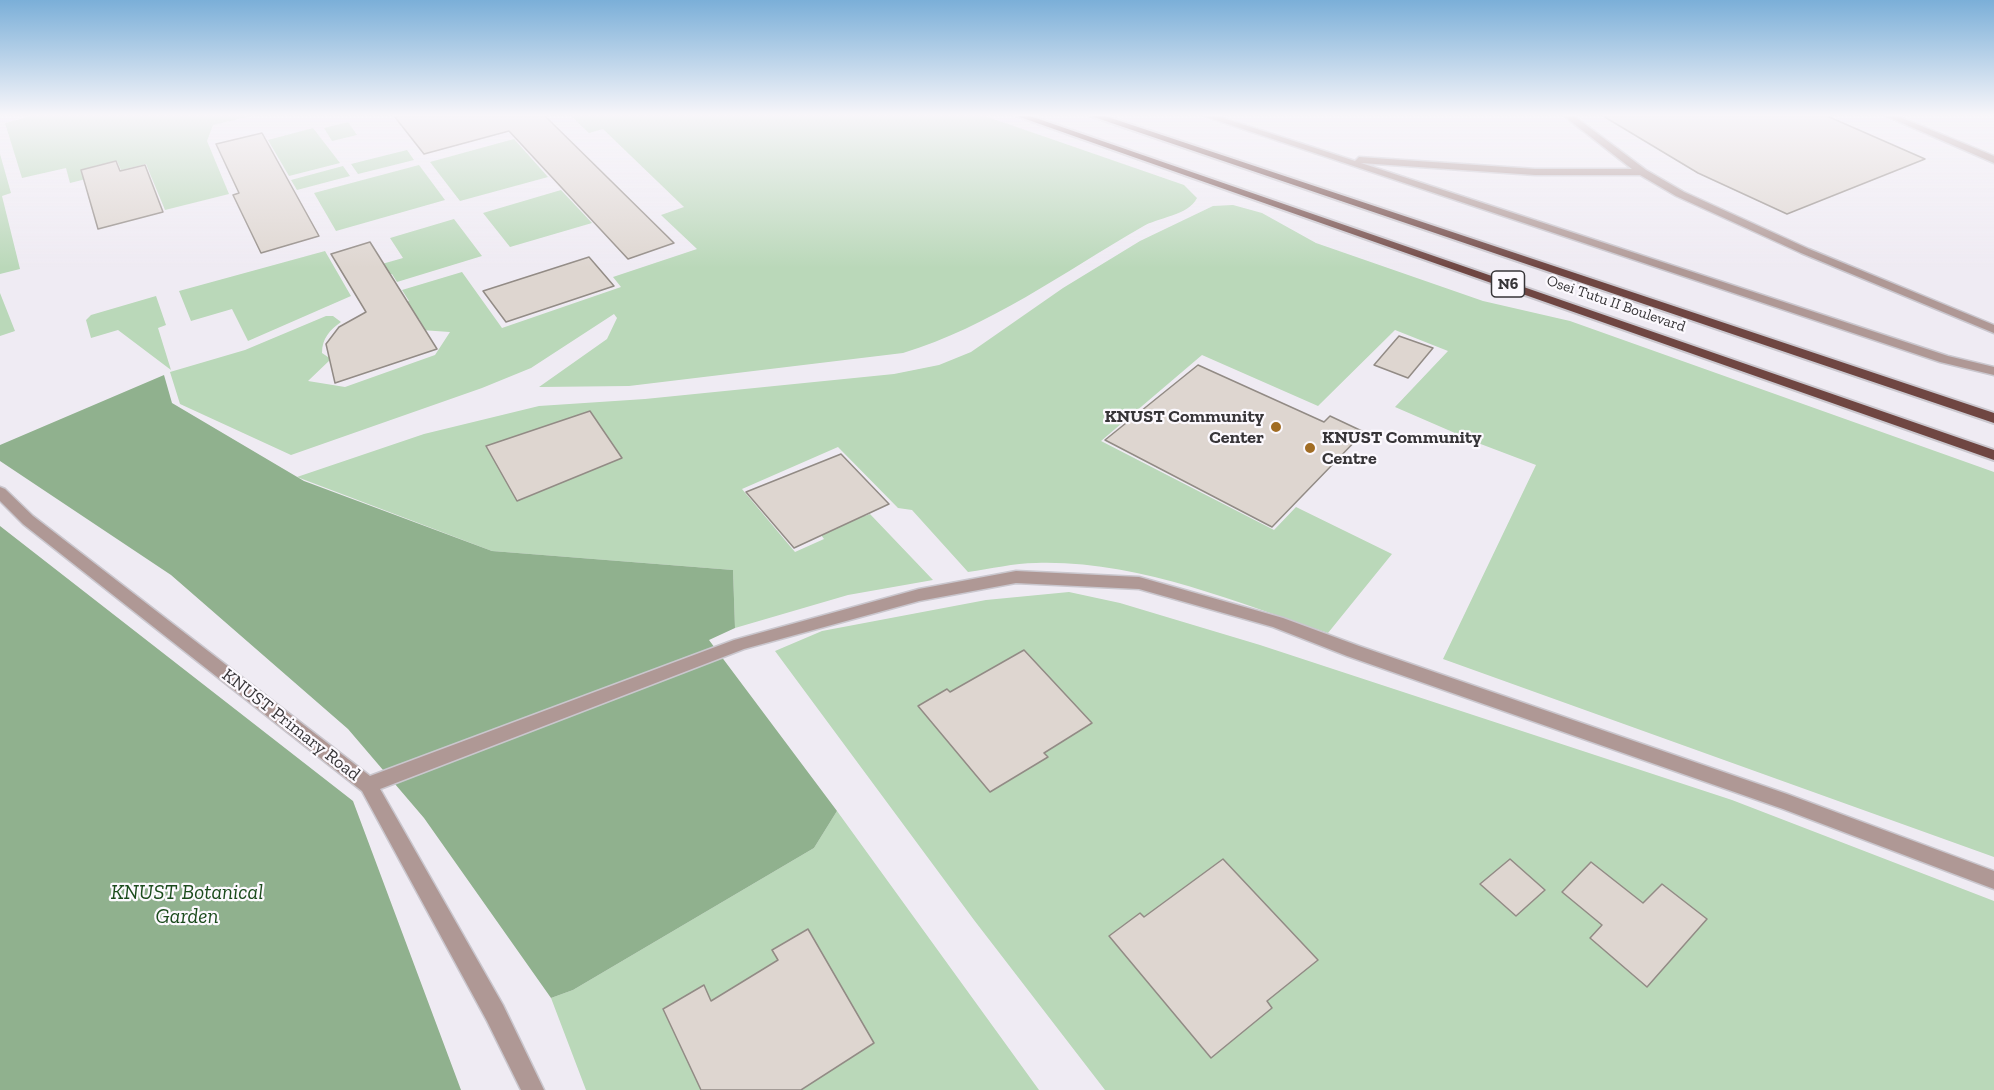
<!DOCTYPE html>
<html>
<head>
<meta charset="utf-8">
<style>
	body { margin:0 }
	canvas { display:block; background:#efebf3 }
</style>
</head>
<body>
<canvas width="1994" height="1090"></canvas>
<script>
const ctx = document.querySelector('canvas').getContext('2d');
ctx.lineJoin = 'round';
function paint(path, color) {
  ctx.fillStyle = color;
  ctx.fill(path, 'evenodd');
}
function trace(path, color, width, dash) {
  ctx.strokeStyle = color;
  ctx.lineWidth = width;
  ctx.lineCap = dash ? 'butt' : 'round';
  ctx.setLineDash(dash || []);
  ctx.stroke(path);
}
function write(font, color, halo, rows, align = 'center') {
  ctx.font = font + ' "Zilla Slab",serif';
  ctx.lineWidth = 4.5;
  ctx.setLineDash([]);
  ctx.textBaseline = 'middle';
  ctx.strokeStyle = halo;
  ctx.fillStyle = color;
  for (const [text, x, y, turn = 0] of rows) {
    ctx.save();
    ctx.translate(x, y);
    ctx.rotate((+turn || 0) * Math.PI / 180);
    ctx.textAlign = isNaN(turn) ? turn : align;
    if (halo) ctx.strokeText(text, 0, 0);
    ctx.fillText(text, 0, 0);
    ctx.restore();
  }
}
paint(new Path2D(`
	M 30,116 L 252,116 L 213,125 L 207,141 L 229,194 L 165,210 L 146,164 L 121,170 L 117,161 L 95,166 L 98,176 L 70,183 L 66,168 L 22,178 L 5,123 Z
	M 571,116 L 985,116 L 1184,185 L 1197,198 C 1188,216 1158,217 1142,227 C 1064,272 989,327 903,353 L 629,386 L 539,387 L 607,339 L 617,318 L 614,314 L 531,368 L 482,388 L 291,455 L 180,404 L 170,372 L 245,350 L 326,316 L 333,316 L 341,322 C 330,330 322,338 322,353 L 331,359 L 308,381 L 345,387 L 435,355 L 450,332 L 421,330 L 420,320 L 413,314 L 383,310 L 409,301 L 402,290 L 462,272 L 502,328 L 621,287 L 613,277 L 697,249 L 661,215 L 684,207 L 603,129 L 589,133 Z
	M 348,122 L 357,135 L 332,141 L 324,128 Z
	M 313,128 L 340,163 L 289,176 L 268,140 Z
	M 514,139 L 548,177 L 460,201 L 430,162 Z
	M 407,150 L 414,160 L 358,174 L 351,164 Z
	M 0,154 L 11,193 L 2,196 L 20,269 L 0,274 Z
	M 419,165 L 445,200 L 336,231 L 314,193 Z
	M 343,166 L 350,176 L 297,190 L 291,180 Z
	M 561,190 L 592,223 L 510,247 L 483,213 Z
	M 1233,205 L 1262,213 L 1316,243 L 1483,301 L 1570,321 L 1994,472 L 1994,857 L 1443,659 L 1536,465 L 1478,443 L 1395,407 L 1448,351 L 1395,330 L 1318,406 L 1202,355 L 1101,441 L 1274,530 L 1296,507 L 1392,554 L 1328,633 C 1234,602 1138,560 1036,563 C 1014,563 991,569 968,572 L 912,510 L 898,508 L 838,447 L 742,489 L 795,552 L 824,539 L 818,531 L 860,512 L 865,516 L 870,514 L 933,580 L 848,595 L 735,628 L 733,570 L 492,551 L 297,477 L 424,434 L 539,406 L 645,399 L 894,374 L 939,365 L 971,352 L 1063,288 L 1140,241 L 1213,206 Z
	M 454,219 L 482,256 L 397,282 L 392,274 L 368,281 L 361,270 L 403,258 L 390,238 Z
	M 325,251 L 351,296 L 248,341 L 232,309 L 191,321 L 179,291 Z
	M 0,293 L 15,331 L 0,336 Z
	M 156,296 L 166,325 L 158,328 L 171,370 L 118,330 L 91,338 L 86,320 L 91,315 Z
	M 1069,592 L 1120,603 L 1260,645 L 1732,800 L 1994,901 L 1994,1090 L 1105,1090 L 974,920 L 775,651 L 822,631 L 986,600 Z
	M 837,811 L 1039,1090 L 586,1090 L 551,998 L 573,990 L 814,848 Z`), '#bad8b9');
paint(new Path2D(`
	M 164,375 L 172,403 L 304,481 L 492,551 L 733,570 L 735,628 L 709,640 L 837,811 L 814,848 L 573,990 L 551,998 L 424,818 L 348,729 L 171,575 L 0,461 L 0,445 Z
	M 0,526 L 353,801 L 461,1090 L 0,1090 Z`), '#90b18e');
const building = new Path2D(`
	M 394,116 L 545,116 L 674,243 L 628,259 L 509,131 L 424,154 Z
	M 1603,116 L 1827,116 L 1925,159 L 1787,214 L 1698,173 Z
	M 262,133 L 319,236 L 261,253 L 233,195 L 239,193 L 216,144 Z
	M 116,161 L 120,171 L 145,165 L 163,212 L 98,229 L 81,170 Z
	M 370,242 L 437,349 L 335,383 L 326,344 L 339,327 L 366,312 L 331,254 Z
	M 589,257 L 614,286 L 506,322 L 483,291 Z
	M 1399,336 L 1433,348 L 1408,378 L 1374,365 Z
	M 1198,365 L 1324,422 L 1330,416 L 1364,432 L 1272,527 L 1105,440 Z
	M 590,411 L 622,458 L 517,501 L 486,446 Z
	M 841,454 L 889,504 L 794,548 L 746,492 Z
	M 1024,650 L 1092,723 L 1044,753 L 1048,757 L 990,792 L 918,706 L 947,689 L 950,692 Z
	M 1223,859 L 1318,960 L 1267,1001 L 1272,1008 L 1211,1058 L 1109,936 L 1140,913 L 1144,917 Z
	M 1510,859 L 1545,890 L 1516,916 L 1480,884 Z
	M 1591,862 L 1643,903 L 1662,884 L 1707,919 L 1647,987 L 1590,938 L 1602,925 L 1562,892 Z
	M 808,929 L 874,1043 L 801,1090 L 701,1090 L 663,1009 L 704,985 L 711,1001 L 778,960 L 772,950 Z`);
paint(building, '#ded6d0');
trace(building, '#928b85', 1.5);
const minor = new Path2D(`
	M 1204,116 L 1217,116 L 1355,161 L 1359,157 L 1535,169 L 1632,169 L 1564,116 L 1574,116 L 1646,170 L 1684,192 L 1809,249 L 1994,325 L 1994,333 L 1801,253 L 1676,196 L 1640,175 L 1535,175 L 1361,163 L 1948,356 L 1994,367 L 1994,375 L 1940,362 Z
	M 1886,116 L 1897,116 L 1994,156 L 1994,163 Z
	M 0,487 L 5,489 L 33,516 L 370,776 L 734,640 L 919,589 L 1016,571 L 1139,577 L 1283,618 L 1359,646 L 1787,794 L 1994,871 L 1994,889 L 1783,809 L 1347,656 L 1273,627 L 1139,589 L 1016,583 L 919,601 L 744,649 L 380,789 L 503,1005 L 544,1090 L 521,1090 L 487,1021 L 362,791 L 23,524 L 0,501 Z`);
const trunk = new Path2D(`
	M 1017,116 L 1030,116 L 1994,450 L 1994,460 Z
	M 1091,116 L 1105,116 L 1994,413 L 1994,423 Z`);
trace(minor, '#cac7ce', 3);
trace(trunk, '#cac7ce', 4);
paint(minor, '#af9895');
paint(trunk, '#6f4642');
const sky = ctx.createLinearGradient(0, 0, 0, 268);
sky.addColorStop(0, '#7bafd8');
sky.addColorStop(0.43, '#f8f6fa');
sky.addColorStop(1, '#f8f6fa00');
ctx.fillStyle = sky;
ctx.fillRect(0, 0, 1994, 268);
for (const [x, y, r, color] of [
	[1276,427,6,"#a16d24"],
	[1310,448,6,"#a16d24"]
]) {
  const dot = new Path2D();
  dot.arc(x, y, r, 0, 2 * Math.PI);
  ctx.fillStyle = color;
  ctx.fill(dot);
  trace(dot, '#fcf9fe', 2);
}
write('15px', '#373538', '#fcf9fe', [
	["Osei Tutu II Boulevard",1616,304,19]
]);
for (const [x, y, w] of [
	[1508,284,33]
]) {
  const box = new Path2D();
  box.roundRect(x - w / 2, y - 13, w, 26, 4.5);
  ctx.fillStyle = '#fcf9fe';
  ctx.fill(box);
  trace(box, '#373538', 1.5);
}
write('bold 16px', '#373538', null, [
	["N6",1508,284]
]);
write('bold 18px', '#373538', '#fcf9fe', [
	["KNUST Community",1264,417],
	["Center",1264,438],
	["KNUST Community",1322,438,"left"],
	["Centre",1322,459,"left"]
], 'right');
write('18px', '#373538', '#fcf9fe', [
	["KNUST Primary Road",291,725,38]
]);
write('italic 21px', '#1b4b1c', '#fcf9fe', [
	["KNUST Botanical",187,893],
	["Garden",187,917]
]);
</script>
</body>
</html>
